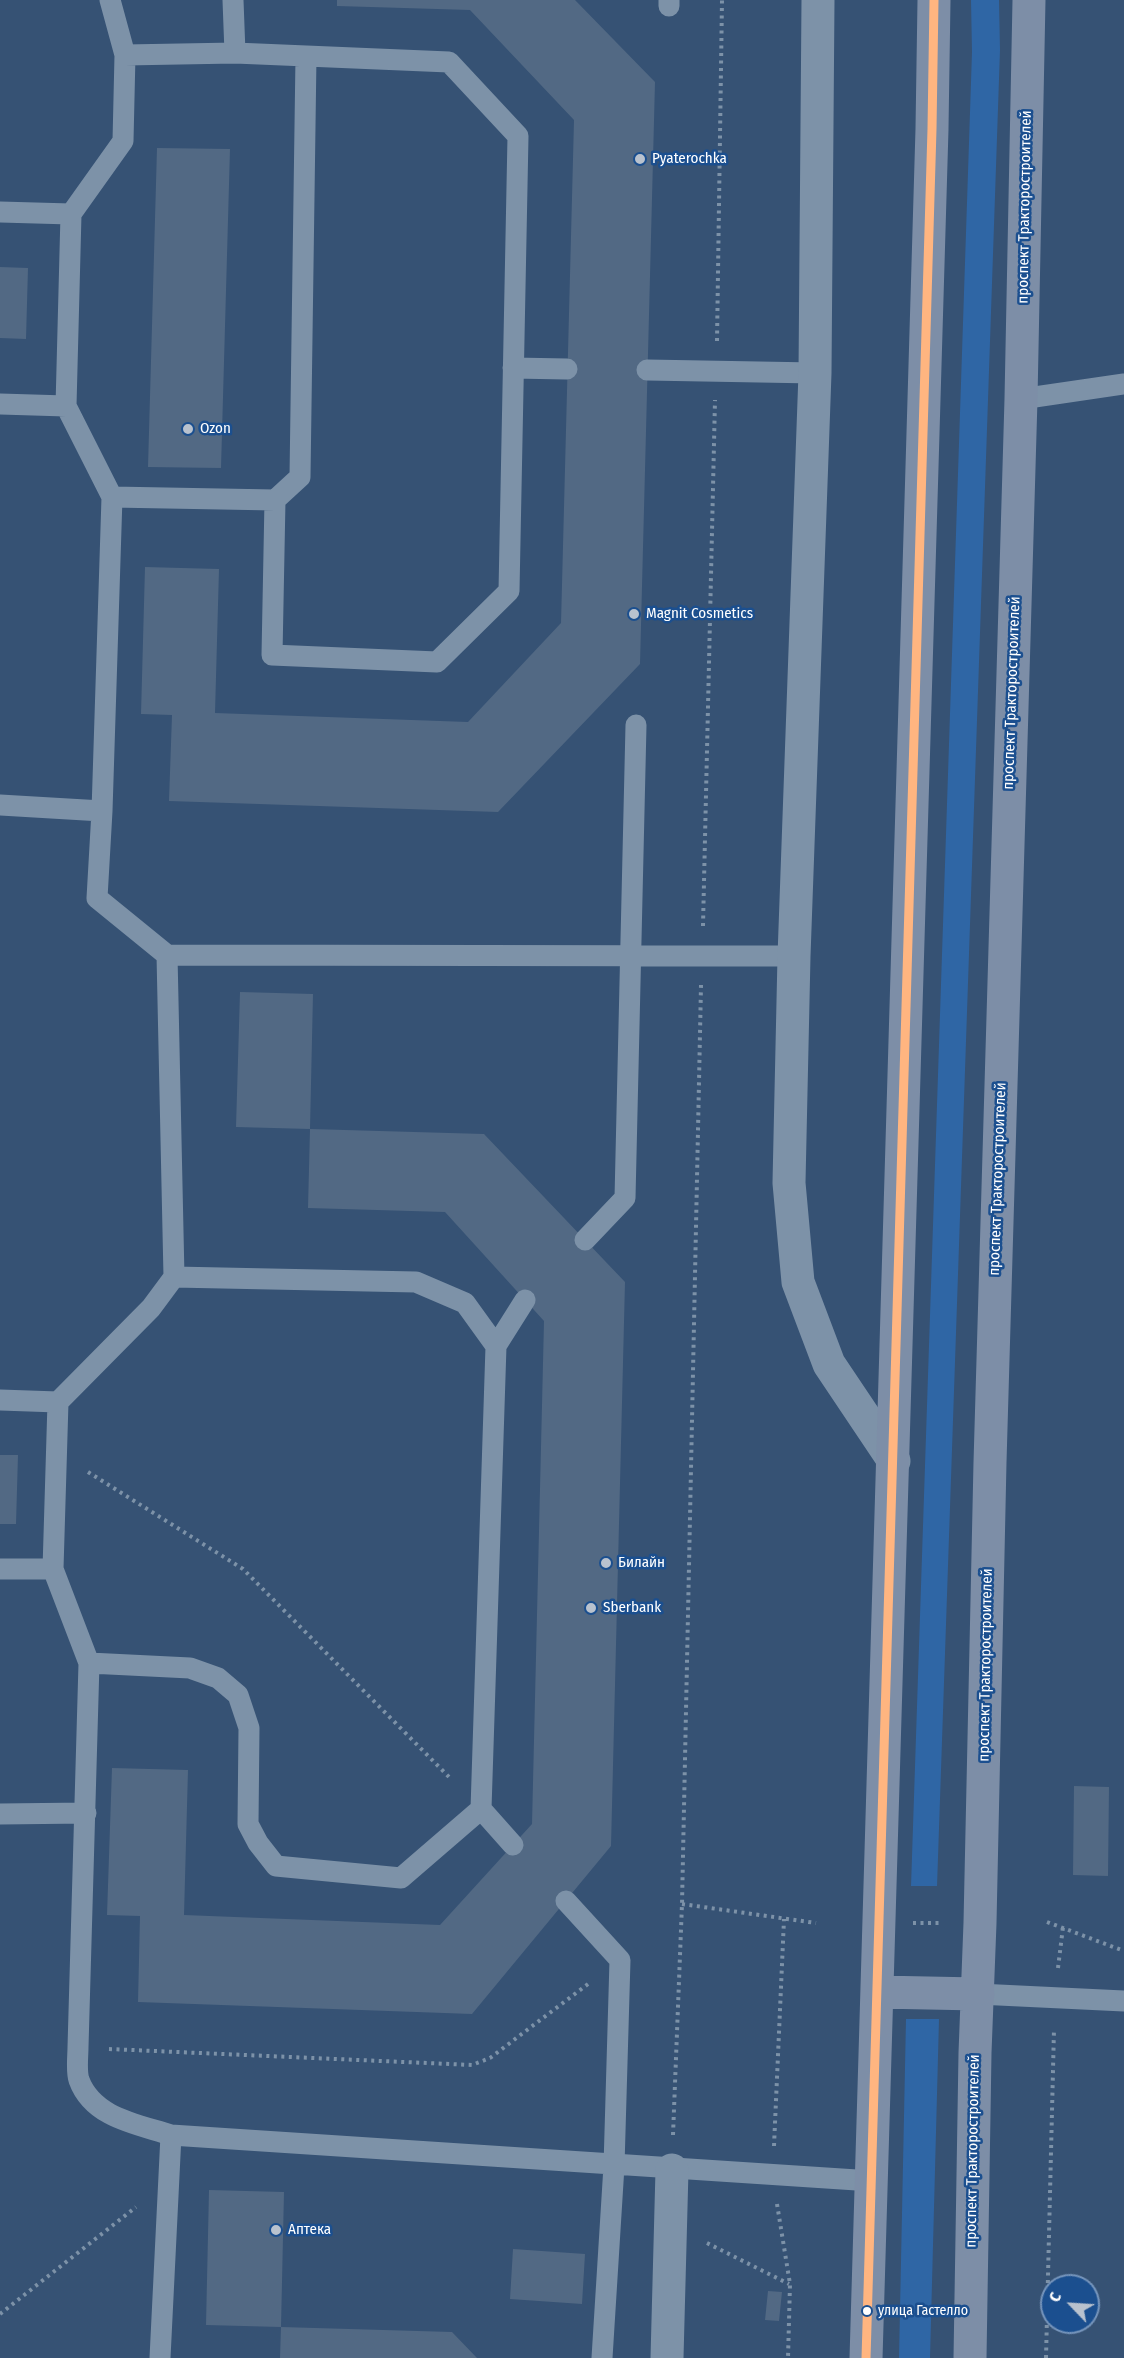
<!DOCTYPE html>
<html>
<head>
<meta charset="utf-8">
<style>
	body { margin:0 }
	#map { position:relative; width:1124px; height:2358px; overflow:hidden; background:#365274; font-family:"Fira Sans Condensed",sans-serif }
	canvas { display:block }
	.north { position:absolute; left:1040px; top:2274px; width:60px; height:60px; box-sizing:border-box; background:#1b4f8f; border:2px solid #7695bc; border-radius:50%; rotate:295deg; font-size:16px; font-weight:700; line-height:24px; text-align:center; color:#fff }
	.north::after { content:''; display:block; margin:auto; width:21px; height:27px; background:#b9c2ce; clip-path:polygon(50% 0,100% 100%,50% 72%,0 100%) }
</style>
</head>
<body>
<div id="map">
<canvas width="1124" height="2358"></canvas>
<div class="north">С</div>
</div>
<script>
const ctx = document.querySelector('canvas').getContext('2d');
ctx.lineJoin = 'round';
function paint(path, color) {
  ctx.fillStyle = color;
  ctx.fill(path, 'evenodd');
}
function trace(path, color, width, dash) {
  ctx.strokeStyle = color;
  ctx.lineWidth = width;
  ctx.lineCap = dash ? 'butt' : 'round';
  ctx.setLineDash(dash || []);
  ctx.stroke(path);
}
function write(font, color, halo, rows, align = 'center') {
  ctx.font = font + ' "Fira Sans Condensed",sans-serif';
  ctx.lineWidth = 5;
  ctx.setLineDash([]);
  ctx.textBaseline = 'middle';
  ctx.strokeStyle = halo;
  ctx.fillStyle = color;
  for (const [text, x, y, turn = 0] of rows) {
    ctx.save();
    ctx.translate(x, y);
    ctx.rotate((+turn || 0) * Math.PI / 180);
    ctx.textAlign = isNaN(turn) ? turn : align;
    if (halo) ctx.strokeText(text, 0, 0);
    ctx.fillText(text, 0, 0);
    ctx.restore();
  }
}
paint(new Path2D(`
	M 971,0 L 999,0 L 1000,50 L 937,1886 L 911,1886 L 972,52 Z
	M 906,2019 L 939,2019 L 930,2358 L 899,2358 Z`), '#2f66a5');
paint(new Path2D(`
	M 337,0 L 575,0 L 655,82 L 640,664 L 498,812 L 169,801 L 172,715 L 141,714 L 145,567 L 219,569 L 215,713 L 468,722 L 561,623 L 574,120 L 470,10 L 337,6 Z
	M 157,148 L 230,149 L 221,468 L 148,467 Z
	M 0,267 L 28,268 L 26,339 L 0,338 Z
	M 240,992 L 313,994 L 310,1129 L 236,1127 Z
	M 310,1129 L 484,1134 L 625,1282 L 611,1846 L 472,2014 L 138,2002 L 140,1916 L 107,1915 L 112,1768 L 188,1770 L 184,1915 L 440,1925 L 532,1824 L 544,1321 L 445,1212 L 308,1208 Z
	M 0,1455 L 18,1455 L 16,1524 L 0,1524 Z
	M 1074,1786 L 1109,1787 L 1108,1876 L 1073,1875 Z
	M 209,2190 L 284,2192 L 281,2327 L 206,2325 Z
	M 513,2249 L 585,2254 L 582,2304 L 510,2299 Z
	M 768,2291 L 782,2292 L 779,2321 L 765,2320 Z
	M 281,2327 L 452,2332 L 477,2358 L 280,2358 Z`), '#526984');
trace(new Path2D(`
	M 717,341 L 722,0
	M 703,926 L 715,400
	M 88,1472 L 243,1569 L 451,1779
	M 682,1904 L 816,1923
	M 1047,1922 L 1124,1951
	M 913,1923 L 942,1923
	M 1058,1968 L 1063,1927
	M 109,2049 L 472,2065 L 490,2058 L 588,1984
	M 673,2135 L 682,1904 L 701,985
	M 774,2146 L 784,1919
	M 777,2204 L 790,2284 L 788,2358
	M 707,2243 L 789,2284
	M 0,2314 L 136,2207
	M 1046,2358 L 1054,2029`), '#7d92a8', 4, [3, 4.5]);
trace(new Path2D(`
	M 233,0 L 235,53
	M 669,6 L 669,0
	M 125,55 L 235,53 L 449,62 L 518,136 L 509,591 L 437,662 L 272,655 L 275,500
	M 0,212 L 71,214 L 66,406 L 0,404
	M 71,214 L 123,141 L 125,55 L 110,0
	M 513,368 L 567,369
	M 647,370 L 815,373
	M 1021,399 L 1124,384
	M 66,406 L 112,497 L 102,811 L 97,898 L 167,955
	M 112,497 L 275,500 L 300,477 L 306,56
	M 0,805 L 102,811
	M 585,1240 L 625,1198 L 636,725
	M 496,1346 L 525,1300
	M 0,1400 L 58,1402 L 53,1569 L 0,1569
	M 58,1402 L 151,1308 L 174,1277 L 167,955 L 794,956
	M 53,1569 L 89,1663 L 78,2047 C 78,2057 76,2071 79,2080 C 93,2118 137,2124 171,2135 L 872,2181
	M 89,1663 L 190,1668 L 218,1678 L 238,1695 L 249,1728 L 248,1824 L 258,1843 L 276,1866 L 401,1878 L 481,1809 L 496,1346 L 465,1303 L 416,1282 L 174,1277
	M 481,1809 L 513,1845
	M 0,1814 L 86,1813
	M 566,1901 L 620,1960 L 614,2166 L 602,2358
	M 978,1994 L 1124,2001
	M 160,2358 L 171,2135`), '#7d92a8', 21);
trace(new Path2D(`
	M 818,0 L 815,373 L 794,956 L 789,1183 L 798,1282 L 829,1364 L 894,1461
	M 667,2358 L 672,2170`), '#7d92a8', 33);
trace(new Path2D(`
	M 878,1992 L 978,1994
	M 866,2358 L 932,129 L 934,0
	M 970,2358 L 975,2053 L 980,1923 L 990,1462 L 1021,399 L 1029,0`), '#7d8ea7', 33);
trace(new Path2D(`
	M 866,2358 L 932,129 L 934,0`), '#ffb580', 9);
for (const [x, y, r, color] of [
	[640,159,6,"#b9c2ce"],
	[188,429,6,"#b9c2ce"],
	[634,614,6,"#b9c2ce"],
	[606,1563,6,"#b9c2ce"],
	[591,1608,6,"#b9c2ce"],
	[276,2230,6,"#b9c2ce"],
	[867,2311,5,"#fff"]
]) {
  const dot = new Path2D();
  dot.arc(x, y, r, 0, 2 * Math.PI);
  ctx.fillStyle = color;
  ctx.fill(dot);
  trace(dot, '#1b4f8f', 2);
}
write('14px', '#fff', '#1b4f8f', [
	["улица Гастелло",878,2311]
], 'left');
write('15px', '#fff', '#1b4f8f', [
	["Pyaterochka",652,159],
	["Ozon",200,429],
	["Magnit Cosmetics",646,614],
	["Билайн",618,1563],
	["Sberbank",603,1608],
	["Аптека",288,2230]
], 'left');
write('15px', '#fff', '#1b4f8f', [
	["проспект Тракторостроителей",1025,207,-89],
	["проспект Тракторостроителей",1012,693,-88],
	["проспект Тракторостроителей",998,1179,-88],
	["проспект Тракторостроителей",986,1665,-89],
	["проспект Тракторостроителей",973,2151,-89]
]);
</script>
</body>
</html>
